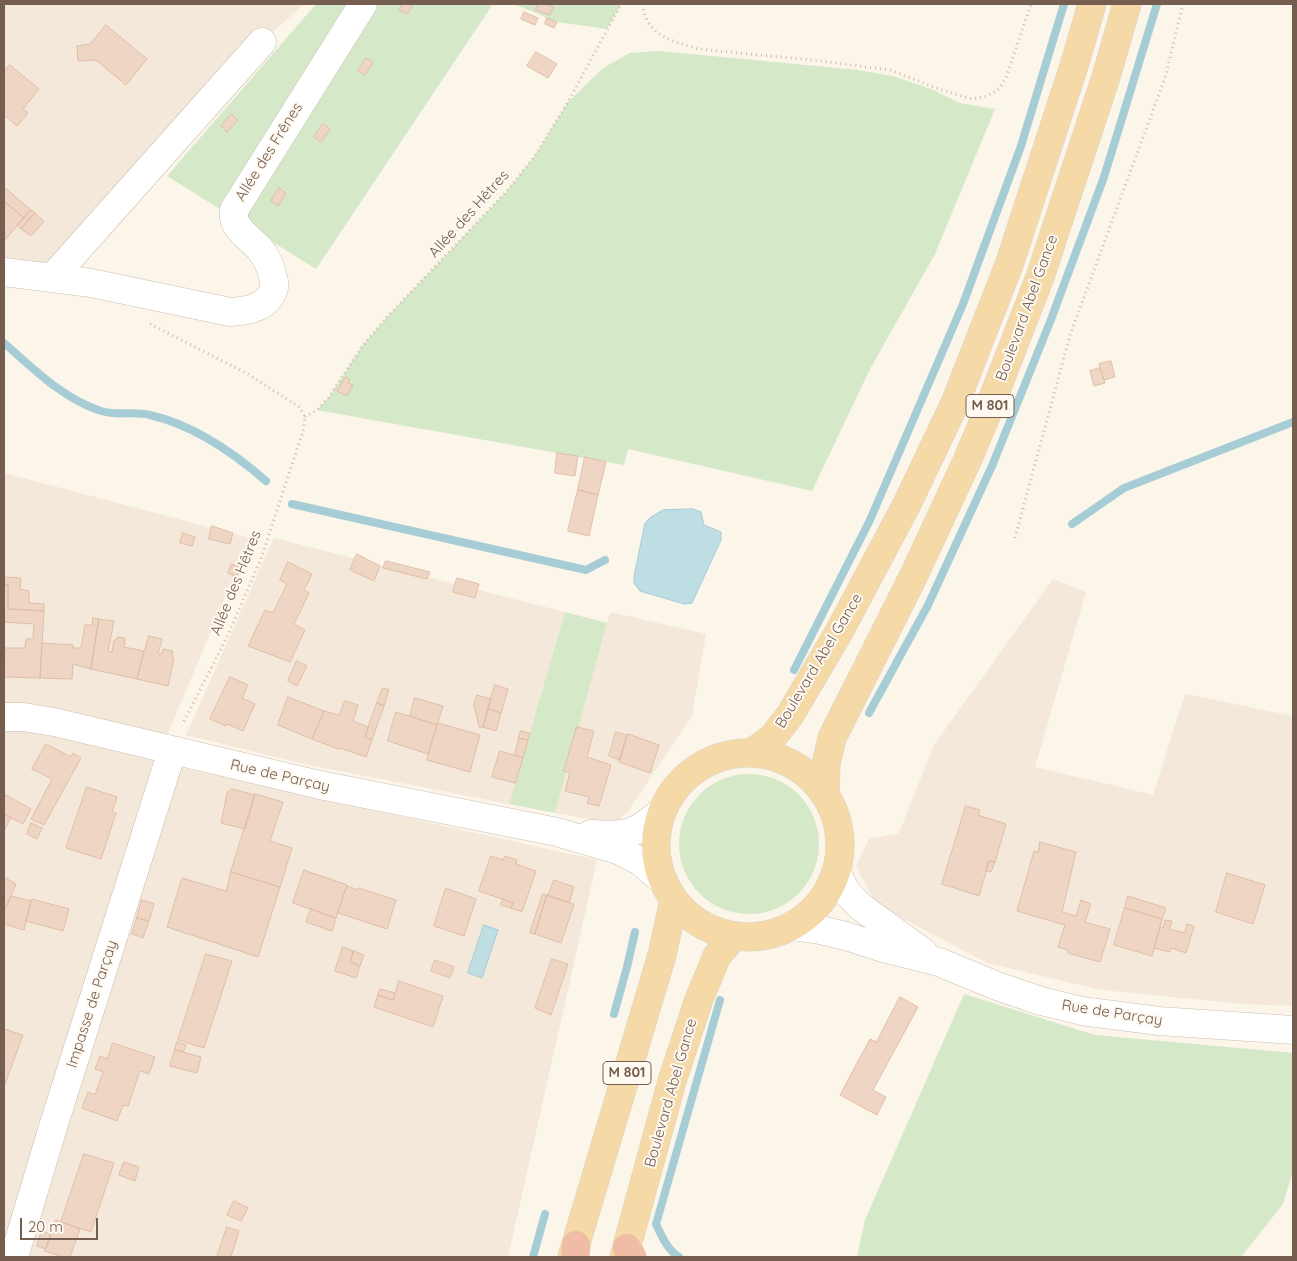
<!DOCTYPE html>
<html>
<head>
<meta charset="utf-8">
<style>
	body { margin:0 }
	#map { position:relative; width:1297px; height:1261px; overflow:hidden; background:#fbf5ea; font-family:Quicksand,sans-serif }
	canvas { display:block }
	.frame { position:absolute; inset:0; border:5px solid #755d4f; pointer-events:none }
	.scale { position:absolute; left:20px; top:1218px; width:78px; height:22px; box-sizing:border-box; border:2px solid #755d4f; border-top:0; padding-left:6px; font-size:15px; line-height:18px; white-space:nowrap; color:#755d4f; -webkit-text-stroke:4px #fef9f1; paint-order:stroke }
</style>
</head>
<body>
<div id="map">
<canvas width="1297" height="1261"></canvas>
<div class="frame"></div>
<div class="scale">20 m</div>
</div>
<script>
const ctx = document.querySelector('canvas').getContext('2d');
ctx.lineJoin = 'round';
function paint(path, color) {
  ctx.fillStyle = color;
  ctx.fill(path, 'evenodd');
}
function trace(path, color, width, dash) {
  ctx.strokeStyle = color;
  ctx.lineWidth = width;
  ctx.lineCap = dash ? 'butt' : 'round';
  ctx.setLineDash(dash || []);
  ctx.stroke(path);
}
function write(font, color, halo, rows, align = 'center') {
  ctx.font = font + ' Quicksand,sans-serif';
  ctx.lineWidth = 4;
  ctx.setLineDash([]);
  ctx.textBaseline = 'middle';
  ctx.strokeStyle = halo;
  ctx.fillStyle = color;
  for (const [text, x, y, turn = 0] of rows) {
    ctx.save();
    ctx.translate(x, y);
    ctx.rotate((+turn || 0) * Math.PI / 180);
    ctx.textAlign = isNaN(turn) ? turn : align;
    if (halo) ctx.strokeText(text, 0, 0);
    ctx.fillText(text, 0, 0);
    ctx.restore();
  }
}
paint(new Path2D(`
	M 4,4 L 304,4 L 262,42 L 52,278 L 4,272 Z
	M 4,473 L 250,538 L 156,762 L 597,860 L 508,1257 L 4,1257 Z
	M 274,538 L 565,612 L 509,804 L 304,764 L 186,735 Z
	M 1053,579 L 1086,592 L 1035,767 L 1153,795 L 1185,694 L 1293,716 L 1293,1006 L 1242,1004 L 1101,990 L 987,963 L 876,904 L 856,866 L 869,839 L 899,833 L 934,745 Z
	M 610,612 L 706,634 L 692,716 L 628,811 L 615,824 L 555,813 Z`), '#f3e8d9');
paint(new Path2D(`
	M 316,4 L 493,4 L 316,269 L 167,176 Z
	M 514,4 L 621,4 L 607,29 L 557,22 Z
	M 660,51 L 858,70 L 893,76 L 931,89 L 960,103 L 995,109 L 935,254 L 870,369 L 812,491 L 628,449 L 624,465 L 317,410 L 329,397 L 363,345 L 388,316 L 506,192 L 534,157 L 568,102 L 603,68 L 630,53 Z
	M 565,612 L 607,623 L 555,813 L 509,804 Z
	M679 844a70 70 0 1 1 140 0a70 70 0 1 1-140 0Z
	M 964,994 L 1095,1035 L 1293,1053 L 1293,1171 L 1283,1204 L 1241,1257 L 857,1257 L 865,1220 Z`), '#d5e9c9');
const water = new Path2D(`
	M 693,509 L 701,512 L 704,525 L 721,532 L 721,540 L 692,603 L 684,604 L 640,591 L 634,583 L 634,576 L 645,523 L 651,517 L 663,510 Z
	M 484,925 L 498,930 L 482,978 L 468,973 Z`);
paint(water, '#bfdee4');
trace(water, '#a6ccd5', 1);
trace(new Path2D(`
	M 4,343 C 33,368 63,399 101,411 C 117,416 134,411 150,415 C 193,425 234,453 266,481
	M 292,504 L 586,570 L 605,560
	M 1072,524 L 1124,488 L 1293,422
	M 794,670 L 870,520 L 963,304 L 1021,146 L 1064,4
	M 869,713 L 928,605 L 992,466 L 1050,322 L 1104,177 L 1157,4
	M 614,1014 L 627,967 L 635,932
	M 533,1257 L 545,1214
	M 679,1257 C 668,1251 661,1235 656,1224 L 720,1000`), '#a6ccd5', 8);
const building = new Path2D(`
	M 403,4 L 413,4 L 407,14 L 399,10 Z
	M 538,4 L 544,4 L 553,7 L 550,15 L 535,10 Z
	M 524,12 L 538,18 L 535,25 L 521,19 Z
	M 547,18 L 557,22 L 554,28 L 545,24 Z
	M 106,25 L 147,59 L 126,85 L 96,60 L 78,61 L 77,46 L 90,44 Z
	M 536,52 L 557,64 L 548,78 L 527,66 Z
	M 366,58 L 373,62 L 365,75 L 358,71 Z
	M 10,65 L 39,89 L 23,109 L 28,113 L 17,126 L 4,115 L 4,72 Z
	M 231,114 L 238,120 L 227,132 L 221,126 Z
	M 323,124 L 330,129 L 321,142 L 314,137 Z
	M 4,187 L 31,210 L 24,218 L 4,201 Z
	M 279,188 L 286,193 L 278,206 L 271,201 Z
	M 4,201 L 24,218 L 4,241 Z
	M 31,210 L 35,213 L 21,229 L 17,225 Z
	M 35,213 L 44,221 L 31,236 L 21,229 Z
	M 1111,361 L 1115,377 L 1104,380 L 1099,364 Z
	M 1100,368 L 1105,383 L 1094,386 L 1090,371 Z
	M 346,377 L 350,379 L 348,383 L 353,385 L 347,396 L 337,391 Z
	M 557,453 L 578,456 L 575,476 L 555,473 Z
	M 585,457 L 606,462 L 598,495 L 578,490 Z
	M 578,490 L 598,495 L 589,536 L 568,531 Z
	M 212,526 L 233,533 L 230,544 L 209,539 Z
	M 183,533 L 195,537 L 192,546 L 180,543 Z
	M 357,554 L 380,566 L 374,581 L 350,570 Z
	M 386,561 L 430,572 L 427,579 L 383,568 Z
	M 288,562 L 312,574 L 304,590 L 309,593 L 294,624 L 305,630 L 290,662 L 248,646 L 265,610 L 273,613 L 287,584 L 280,580 Z
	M 232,564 L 241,568 L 237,577 L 228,573 Z
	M 4,577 L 21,578 L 20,589 L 29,591 L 29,603 L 44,604 L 44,611 L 8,609 L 8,585 L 4,585 Z
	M 457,578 L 479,584 L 475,598 L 453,592 Z
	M 4,585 L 8,585 L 8,609 L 44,611 L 40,678 L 4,677 L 5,648 L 25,648 L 26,639 L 33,639 L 34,624 L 4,622 Z
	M 93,618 L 99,619 L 91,669 L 73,664 L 72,679 L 40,678 L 42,643 L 73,645 L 73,648 L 81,648 L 85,625 L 92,625 Z
	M 99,619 L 114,621 L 108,651 L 112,652 L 114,640 L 117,640 L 117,637 L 125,638 L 124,647 L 144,651 L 137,679 L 91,669 Z
	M 149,636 L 162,639 L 158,654 L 161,655 L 163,649 L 173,651 L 172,657 L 174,659 L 168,686 L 137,679 Z
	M 297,661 L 307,666 L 297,686 L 288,681 Z
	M 230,677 L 248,685 L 242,698 L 255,704 L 243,731 L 227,724 L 226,726 L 210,719 Z
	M 495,685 L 508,689 L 501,713 L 488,709 Z
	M 383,688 L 389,690 L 384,706 L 377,703 Z
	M 477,695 L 491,699 L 483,727 L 479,727 L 474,705 Z
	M 288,697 L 324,711 L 312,739 L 278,725 Z
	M 415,698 L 443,706 L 437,725 L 410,716 Z
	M 345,701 L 358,705 L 353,721 L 368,727 L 365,737 L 372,740 L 366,757 L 340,748 L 338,749 L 312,739 L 324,711 L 339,715 Z
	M 377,703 L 384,706 L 372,740 L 365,737 Z
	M 488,709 L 501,713 L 496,731 L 483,727 Z
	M 396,712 L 437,725 L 428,754 L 388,741 Z
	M 438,723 L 480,735 L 470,772 L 427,760 Z
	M 577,727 L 594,731 L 587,757 L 611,765 L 599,806 L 587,803 L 589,797 L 565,791 L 570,773 L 564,771 Z
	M 521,731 L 530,733 L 528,740 L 519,738 Z
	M 616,732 L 627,735 L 620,760 L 609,756 Z
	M 628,734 L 659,745 L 650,773 L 619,762 Z
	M 519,738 L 528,740 L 523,758 L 515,755 Z
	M 46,744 L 71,757 L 73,753 L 81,758 L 44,825 L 31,819 L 52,779 L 32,769 Z
	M 500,751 L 523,758 L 515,783 L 492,777 Z
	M 87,787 L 117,797 L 112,812 L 116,813 L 101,859 L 66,848 Z
	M 232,789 L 255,795 L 245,829 L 221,823 L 227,793 Z
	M 255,794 L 283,802 L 270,841 L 292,848 L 280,887 L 231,872 Z
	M 6,795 L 31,809 L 23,824 L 4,814 L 4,800 Z
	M 966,806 L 980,810 L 978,815 L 1006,824 L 995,862 L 989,861 L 979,896 L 942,884 Z
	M 4,814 L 11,818 L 4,830 Z
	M 31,823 L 42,828 L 37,839 L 27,834 Z
	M 1040,842 L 1076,852 L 1062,912 L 1076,916 L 1081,900 L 1091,904 L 1085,922 L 1110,929 L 1100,962 L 1068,953 L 1068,950 L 1058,947 L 1065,925 L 1017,911 L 1034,851 L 1038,852 Z
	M 491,856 L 503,860 L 505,856 L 517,860 L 516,864 L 536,871 L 522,912 L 511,908 L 513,903 L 479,891 Z
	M 989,861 L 995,862 L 991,872 L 986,871 Z
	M 304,870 L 347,885 L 336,918 L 293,903 Z
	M 231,872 L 280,887 L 258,957 L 167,927 L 182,878 L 226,891 Z
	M 1227,873 L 1265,885 L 1253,924 L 1216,912 Z
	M 4,877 L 16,884 L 6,907 L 4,906 Z
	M 554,880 L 574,887 L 569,903 L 548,896 Z
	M 347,886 L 358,890 L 359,888 L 396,900 L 387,929 L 338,913 Z
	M 446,888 L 476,899 L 464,936 L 434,926 Z
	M 543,894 L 547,895 L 535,934 L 530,933 Z
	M 547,895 L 574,904 L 561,943 L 535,934 Z
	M 12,896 L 31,901 L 24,930 L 4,924 L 4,911 Z
	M 1128,896 L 1166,908 L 1162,919 L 1125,908 Z
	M 32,899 L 69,909 L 63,931 L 26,921 Z
	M 503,899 L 513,903 L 511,908 L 501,905 Z
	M 142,900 L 154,904 L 149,921 L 137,918 Z
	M 1125,908 L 1162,919 L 1152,956 L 1114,945 Z
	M 311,909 L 336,918 L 332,931 L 306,922 Z
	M 137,918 L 149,921 L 143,938 L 132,934 Z
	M 1165,920 L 1172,921 L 1169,929 L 1185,933 L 1187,924 L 1194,926 L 1186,953 L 1171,948 L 1170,952 L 1154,948 L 1160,927 L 1163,928 Z
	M 343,947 L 354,951 L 350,962 L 360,966 L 356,978 L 335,971 Z
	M 354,951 L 364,955 L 360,966 L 350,962 Z
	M 206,954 L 232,961 L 204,1048 L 178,1040 Z
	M 552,959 L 568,964 L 551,1015 L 535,1008 Z
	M 435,960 L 454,967 L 450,978 L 431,971 Z
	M 399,981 L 443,996 L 433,1027 L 374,1007 L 378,995 L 393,1000 Z
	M 380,989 L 395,993 L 393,1000 L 378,995 Z
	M 900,997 L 918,1007 L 873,1090 L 886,1097 L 877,1115 L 840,1095 L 870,1039 L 876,1042 Z
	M 4,1029 L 23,1035 L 5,1084 L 4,1084 Z
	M 177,1042 L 186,1045 L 183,1052 L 175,1050 Z
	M 113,1043 L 155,1057 L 149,1074 L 140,1071 L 128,1106 L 123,1105 L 117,1121 L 82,1108 L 88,1092 L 95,1095 L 103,1072 L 95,1069 L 100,1056 L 107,1059 Z
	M 175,1050 L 201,1057 L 197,1073 L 170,1066 Z
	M 84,1154 L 114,1163 L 91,1232 L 61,1222 Z
	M 124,1162 L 139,1167 L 135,1181 L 119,1175 Z
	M 234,1201 L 248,1208 L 241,1221 L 227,1215 Z
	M 56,1220 L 80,1229 L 70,1257 L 63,1257 L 45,1251 Z
	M 227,1227 L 239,1231 L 231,1257 L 217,1257 Z
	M 42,1231 L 51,1234 L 46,1249 L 37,1246 Z`);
paint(building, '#efd6c4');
trace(building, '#e1bea5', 1);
const minor = new Path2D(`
	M 4,272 L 91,283 L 230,312 C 245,311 263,309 271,295 C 275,288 275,284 273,277 C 271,267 266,257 260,249 C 249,237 231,228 234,210 L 363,4
	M 52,278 L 262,42
	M 4,717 L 23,717 L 54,722 L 320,785 L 557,832 L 618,850 L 640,861 L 661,879
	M 591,834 C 628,836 632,836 661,812
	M 14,1257 L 53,1127 L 172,751`);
const tertiary = new Path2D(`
	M 836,872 L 847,893 L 861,907 L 923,952
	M 791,926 L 820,930 L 846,936 L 883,948 L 939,962 L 997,986 L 1041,1001 L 1082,1011 L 1159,1021 L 1293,1030`);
const primary = new Path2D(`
	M 753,752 L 773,737 L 790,715 L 839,632 L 907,504 L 955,403 L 1009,265 L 1074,66 L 1092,4
	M656 845a92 92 0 1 1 184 0a92 92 0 1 1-184 0Z
	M 825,794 L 826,764 L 832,738 L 913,577 L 967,461 L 986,416 L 1040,277 L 1106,77 L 1127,4
	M 572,1257 L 662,955 L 674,900
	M 624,1257 L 672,1081 L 699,999 L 717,956 L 734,936`);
const motorway = new Path2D(`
	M 627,1248 L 632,1257
	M 575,1257 L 576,1245`);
trace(minor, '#cdbeb0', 29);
trace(tertiary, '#cdbeb0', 29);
trace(primary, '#d8d2ce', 29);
trace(motorway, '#d8d2ce', 29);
trace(new Path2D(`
	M 643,4 C 645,35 672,41 698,49 L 821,61 L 890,70 L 942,90 L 972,99 L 984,97 L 993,93 L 1000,88 L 1006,77 L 1031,4
	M 150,324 L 248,374 L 299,407 L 305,417 L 303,431 L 261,559 L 227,637 L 182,725
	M 305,417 L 317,410 L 329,397 L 363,345 L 388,316 L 506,192 L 534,157 L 568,102 L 621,4
	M 1015,538 L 1070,335 L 1165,78 L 1183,4`), '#d4baa6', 3, [1, 4]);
trace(minor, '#fff', 28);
trace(tertiary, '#fff', 28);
trace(primary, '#f5daa8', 28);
trace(motorway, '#f1bca6', 28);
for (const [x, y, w] of [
	[990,406,48],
	[627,1073,48]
]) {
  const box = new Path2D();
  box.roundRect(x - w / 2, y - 11.5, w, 23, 4);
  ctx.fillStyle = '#fef9f1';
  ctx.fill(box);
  trace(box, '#755d4f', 1);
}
write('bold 14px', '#755d4f', null, [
	["M 801",990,406],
	["M 801",627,1073]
]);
write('15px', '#755d4f', '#fef9f1', [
	["Allée des Frênes",269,152,-58],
	["Allée des Hêtres",469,214,-48],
	["Boulevard Abel Gance",1027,308,-70],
	["Allée des Hêtres",236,583,-68],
	["Boulevard Abel Gance",819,661,-59],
	["Rue de Parçay",280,776,13],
	["Impasse de Parçay",92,1004,-72],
	["Rue de Parçay",1112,1013,9],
	["Boulevard Abel Gance",671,1093,-74]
]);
</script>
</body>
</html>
